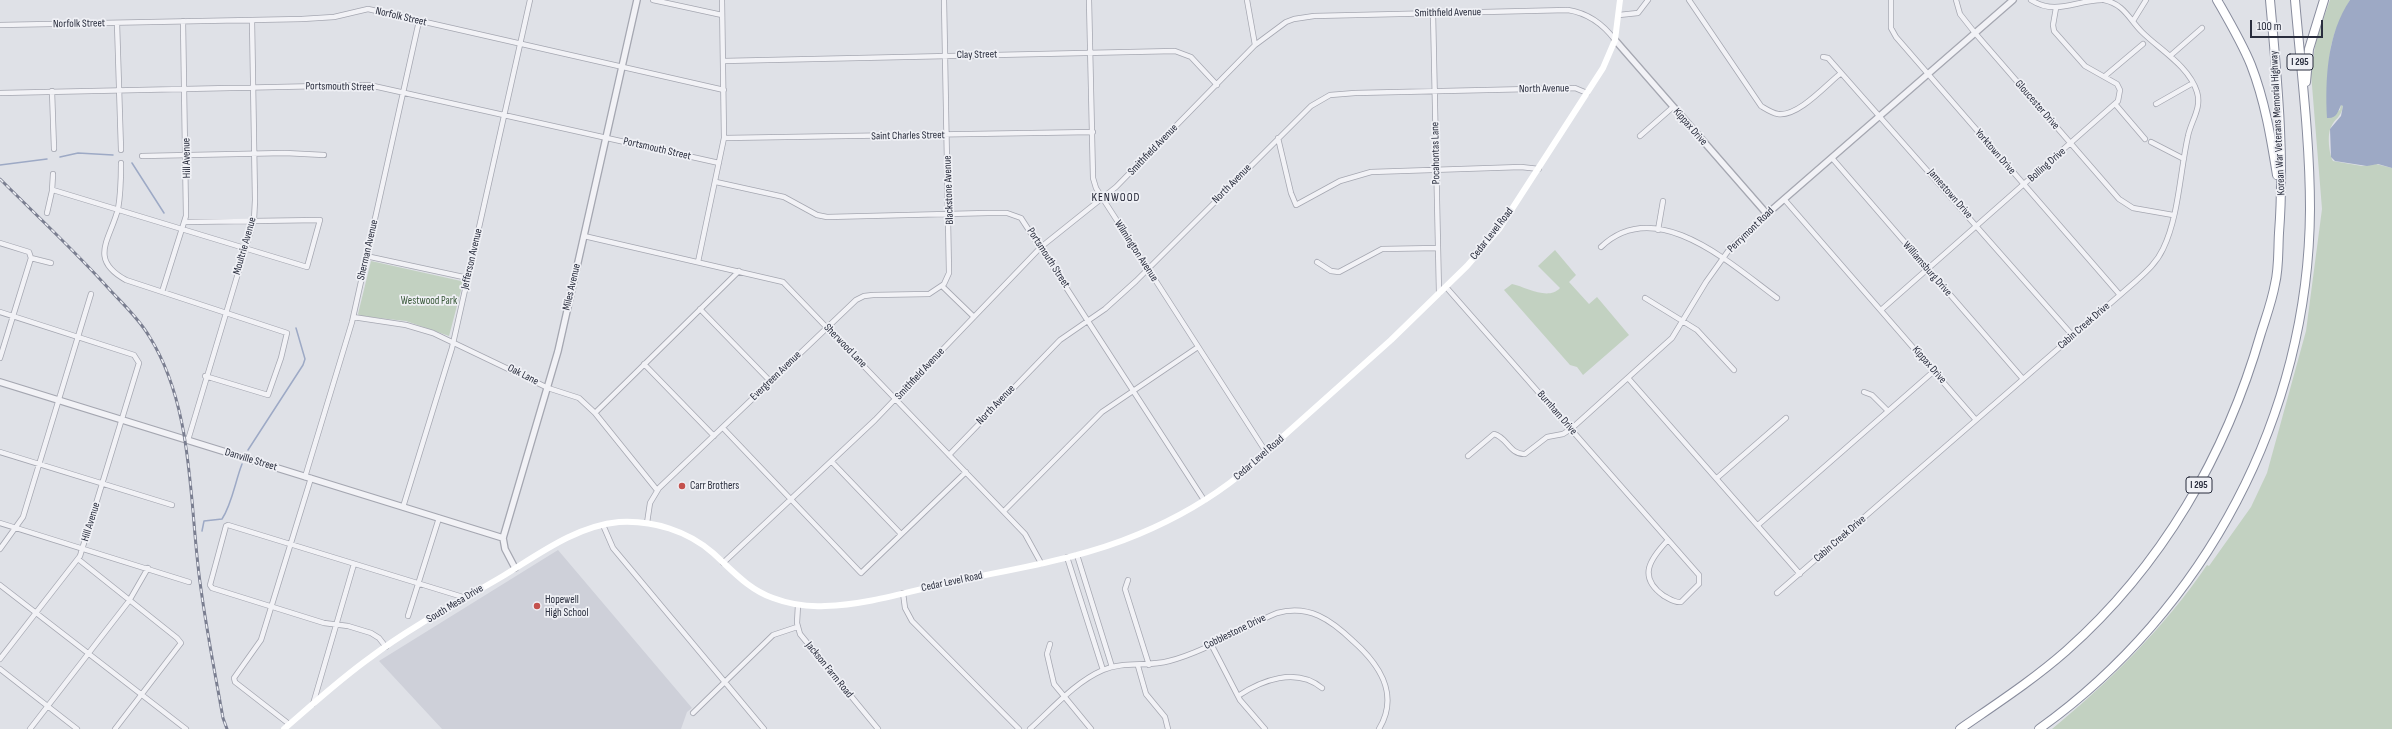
<!DOCTYPE html>
<html>
<head>
<meta charset="utf-8">
<style>
	body { margin:0 }
	#map { position:relative; width:2392px; height:729px; overflow:hidden; background:#dfe1e7; font-family:"Sofia Sans Condensed",sans-serif }
	canvas { display:block }
	.scale { position:absolute; left:2250px; top:20px; width:73px; height:18px; box-sizing:border-box; border:2px solid #292d3d; border-top:0; padding-left:5px; font-size:12px; line-height:14px; white-space:nowrap; color:#292d3d; -webkit-text-stroke:3px #eff0f5; paint-order:stroke }
</style>
</head>
<body>
<div id="map">
<canvas width="2392" height="729"></canvas>
<div class="scale">100 m</div>
</div>
<script>
const ctx = document.querySelector('canvas').getContext('2d');
ctx.lineJoin = 'round';
function paint(path, color) {
  ctx.fillStyle = color;
  ctx.fill(path, 'evenodd');
}
function trace(path, color, width, dash) {
  ctx.strokeStyle = color;
  ctx.lineWidth = width;
  ctx.lineCap = dash ? 'butt' : 'round';
  ctx.setLineDash(dash || []);
  ctx.stroke(path);
}
function write(font, color, halo, rows, align = 'center') {
  ctx.font = font + ' "Sofia Sans Condensed",sans-serif';
  ctx.lineWidth = 3.5;
  ctx.setLineDash([]);
  ctx.textBaseline = 'middle';
  ctx.strokeStyle = halo;
  ctx.fillStyle = color;
  for (const [text, x, y, turn = 0] of rows) {
    ctx.save();
    ctx.translate(x, y);
    ctx.rotate((+turn || 0) * Math.PI / 180);
    ctx.textAlign = isNaN(turn) ? turn : align;
    if (halo) ctx.strokeText(text, 0, 0);
    ctx.fillText(text, 0, 0);
    ctx.restore();
  }
}
paint(new Path2D(`
	M 558,550 L 692,708 L 687,712 L 681,729 L 442,729 L 379,661 Z`), '#ced0d9');
paint(new Path2D(`
	M 2330,0 L 2350,0 L 2335,32 L 2331,46 L 2328,70 L 2327,116 L 2340,110 L 2341,104 L 2343,106 C 2341,118 2335,118 2331,127 C 2327,134 2329,154 2333,161 L 2362,166 L 2376,164 L 2392,168 L 2392,729 L 2052,729 C 2110,681 2164,628 2207,565 L 2209,566 L 2251,507 L 2267,473 L 2306,331 L 2322,209 L 2311,73 L 2316,40 Z
	M 1555,250 L 1576,275 L 1569,282 L 1589,304 L 1597,297 L 1629,335 L 1583,375 L 1577,367 L 1570,365 L 1504,290 L 1512,284 C 1526,287 1548,301 1560,288 L 1538,266 Z
	M 371,261 L 461,281 L 463,283 L 449,336 L 406,321 L 360,316 L 358,314 Z`), '#c2d1c1');
paint(new Path2D(`
	M 2350,0 L 2392,0 L 2392,168 L 2378,164 L 2367,166 L 2335,161 L 2331,157 L 2330,129 L 2341,116 L 2343,106 L 2341,105 C 2338,111 2337,119 2327,118 C 2325,79 2327,34 2350,0 Z`), '#9da9c5');
trace(new Path2D(`
	M 60,157 L 78,153 L 113,155
	M 132,163 L 164,213
	M 0,165 L 47,159
	M 248,450 L 303,365 L 305,359 L 296,328
	M 202,531 L 204,521 L 222,519 C 232,504 235,482 242,464`), '#9da9c5', 1.5);
const minor = new Path2D(`
	M 653,0 L 722,15
	M 1089,0 L 1093,178 L 1096,188 L 1266,452
	M 1247,0 L 1255,45
	M 1689,0 L 1761,106 C 1766,109 1772,113 1778,114 C 1798,117 1826,85 1841,73
	M 1891,0 L 1891,28 L 1896,37 L 2120,295
	M 1956,0 L 1960,14 L 1975,33 L 2119,199 L 2133,208 L 2173,215
	M 2031,0 C 2056,16 2076,0 2102,0
	M 1433,13 L 1439,293
	M 1619,15 L 1638,13 L 1648,0
	M 2133,21 L 2146,0
	M 117,23 L 121,150
	M 0,25 L 302,19 L 334,17 L 368,9 L 724,90
	M 2170,56 L 2202,28
	M 1823,57 L 1828,58 L 2073,336
	M 723,61 L 1175,51 L 1191,57 L 1217,85
	M 2105,76 L 2143,44
	M 52,91 L 54,149
	M 0,93 L 369,85 L 719,163
	M 2156,104 L 2193,83
	M 2116,105 L 2145,139
	M 1640,136 L 1673,107
	M 724,138 L 1093,132
	M 1278,138 L 1291,193 L 1296,205 L 1340,181 L 1371,172 L 1521,167 L 1539,169
	M 2151,142 L 2184,159
	M 142,156 L 285,153 L 324,155
	M 1832,158 L 2023,379
	M 121,163 C 121,178 121,193 118,209 C 110,240 88,259 126,280 L 287,333 L 281,358 L 268,395 L 205,376
	M 716,182 L 784,197 L 817,215 L 827,217 L 988,213 L 1007,213 L 1021,218 L 1204,500
	M 53,190 L 307,267 L 320,220 L 184,222
	M 1784,199 L 1976,420
	M 47,213 L 52,191 L 53,174
	M 1658,230 L 1663,201
	M 584,236 L 783,282 L 1025,534 L 1041,563
	M 0,243 L 29,252 L 31,258 L 51,263
	M 1601,247 C 1656,194 1732,265 1777,298
	M 366,256 L 468,278
	M 698,262 L 724,138 L 722,0
	M 1317,262 L 1331,271 L 1339,272 L 1382,249 L 1438,248
	M 942,286 L 974,317
	M 1446,287 L 1699,575 L 1699,584 L 1681,602 C 1675,603 1670,599 1664,596 C 1637,577 1650,559 1668,540
	M 162,292 L 186,216 L 183,21
	M 1645,298 L 1697,330 L 1734,370
	M 700,309 L 771,382
	M 1881,310 L 2118,101 L 2120,90 L 2117,84 L 2085,66 L 2054,31 L 2053,25 L 2056,8
	M 0,312 L 134,355 L 139,363 L 80,556 L 0,659
	M 353,317 L 406,325 L 433,333 L 548,388 L 579,398 L 595,413 L 657,490
	M 0,358 L 31,258
	M 644,364 L 714,436
	M 1628,378 L 1800,574
	M 1864,392 L 1872,395 L 1888,411
	M 595,413 L 739,271
	M 723,428 L 861,573 L 966,472
	M 188,440 L 254,220 L 255,200 L 252,20
	M 0,452 L 172,505
	M 949,455 L 1060,340 L 1105,309 L 1136,281 L 1311,106 L 1330,95 L 1355,93 L 1575,88 L 1587,93
	M 1468,456 L 1494,434 C 1507,437 1510,455 1525,454 L 1547,437 L 1563,434 L 1571,429 L 1672,338 L 1706,282 L 1731,247 L 1767,214
	M 832,462 L 901,534
	M 305,477 L 352,322 L 419,21
	M 1717,478 L 1786,418
	M 403,507 L 452,348 L 530,0
	M 1004,511 L 1102,412 L 1198,347
	M 0,523 L 189,582
	M 647,523 L 650,503 L 659,488 L 856,300 L 864,296 L 873,295 L 929,294 L 944,284 L 949,273 L 944,0
	M 603,525 L 613,548 L 764,729
	M 1758,525 L 1934,371
	M 0,549 L 23,517 L 91,294
	M 1077,555 L 1112,667
	M 1067,557 L 1103,670
	M 78,559 L 177,638 L 181,643 L 115,729
	M 723,563 L 875,420 L 1041,247 L 1116,187 L 1255,45 L 1286,22 L 1294,19 L 1314,16 L 1568,10 C 1587,13 1603,24 1615,40
	M 1128,580 L 1125,589 L 1149,665
	M 0,585 L 186,729
	M 903,593 L 905,608 L 912,621 L 1019,729
	M 1777,593 L 2136,281 C 2147,271 2157,262 2163,249 C 2179,216 2180,171 2188,136 C 2191,121 2202,108 2197,92 C 2189,66 2160,50 2142,32 C 2129,19 2124,4 2104,0
	M 798,605 L 797,623 L 800,634 L 878,729
	M 408,616 L 439,518
	M 1050,644 L 1047,654 L 1054,684 L 1091,729
	M 1211,644 L 1240,700 L 1265,729
	M 386,647 L 379,638 L 371,633 L 348,626 L 324,623 L 212,588 L 210,585 L 226,526 L 228,525 L 466,598
	M 1138,666 L 1146,694 L 1165,717 L 1168,729
	M 0,669 L 77,729
	M 1238,696 C 1262,680 1296,667 1322,688
	M 313,704 L 354,564
	M 693,713 L 773,635 L 797,627
	M 289,724 L 235,682 L 234,678 L 261,640 L 311,478
	M 30,729 L 129,601 L 148,568
	M 1030,729 C 1052,709 1075,682 1103,670 C 1123,661 1148,667 1169,661 C 1207,651 1241,628 1277,613 C 1309,604 1331,620 1353,641 C 1379,664 1400,694 1379,729`);
const tertiary = new Path2D(`
	M 1615,40 L 1767,214 L 2013,0
	M 0,382 L 503,538
	M 515,568 L 505,549 L 503,538 L 558,351 L 637,0`);
const motorway = new Path2D(`
	M 2217,0 C 2229,21 2242,43 2251,65 C 2265,101 2271,138 2277,175
	M 2306,82 L 2309,49 L 2324,0
	M 1960,729 C 1996,704 2033,680 2066,651 C 2162,566 2226,455 2261,333 C 2266,317 2272,301 2275,284 C 2279,268 2278,250 2279,233 C 2285,155 2277,78 2270,0
	M 2039,729 C 2205,610 2309,415 2310,209 C 2310,140 2301,69 2295,0`);
trace(minor, '#a5a7b1', 6);
trace(tertiary, '#a5a7b1', 8);
trace(motorway, '#888c9d', 10);
trace(minor, '#f2f2f6', 4.5);
trace(tertiary, '#f2f2f6', 5.5);
trace(new Path2D(`
	M 284,729 C 312,705 340,679 371,657 C 412,626 459,602 503,576 C 539,554 576,526 619,522 C 653,520 688,531 713,553 C 733,571 748,589 773,598 C 789,604 808,607 825,606 C 866,605 907,592 947,583 C 1011,569 1078,560 1139,534 C 1175,519 1210,499 1240,475 L 1391,340 L 1467,266 L 1499,229 L 1603,68 L 1615,40 L 1620,0`), '#fff', 6);
trace(motorway, '#fff', 8);
const rail = new Path2D(`
	M 0,179 C 37,216 75,251 110,290 C 124,305 139,319 149,336 C 194,407 189,502 200,582 C 206,628 215,673 223,718 L 227,729`);
trace(rail, '#7a7e90', 3);
trace(rail, '#eff0f5', 1.5, [4.5]);
for (const [x, y, r, color] of [
	[682,486,4,"#c4514d"],
	[537,606,4,"#c4514d"]
]) {
  const dot = new Path2D();
  dot.arc(x, y, r, 0, 2 * Math.PI);
  ctx.fillStyle = color;
  ctx.fill(dot);
  trace(dot, '#eff0f5', 1.5);
}
for (const [x, y, w] of [
	[2300,62,26],
	[2199,485,26]
]) {
  const box = new Path2D();
  box.roundRect(x - w / 2, y - 8, w, 16, 3);
  ctx.fillStyle = '#eff0f5';
  ctx.fill(box);
  trace(box, '#292d3d', 1);
}
write('bold 10px', '#292d3d', null, [
	["I 295",2300,62],
	["I 295",2199,485]
]);
write('11px', '#292d3d', '#eff0f5', [
	["Smithfield Avenue",1448,13,-1],
	["Norfolk Street",401,17,13],
	["Norfolk Street",79,24,-1],
	["Clay Street",977,55,-1],
	["Portsmouth Street",340,87,1],
	["North Avenue",1544,89,-1],
	["Gloucester Drive",2037,105,49],
	["Korean War Veterans Memorial Highway",2278,123,-93],
	["Kippax Drive",1690,127,49],
	["Saint Charles Street",908,136,-1],
	["Portsmouth Street",657,149,13],
	["Smithfield Avenue",1153,150,-46],
	["Yorktown Drive",1995,152,49],
	["Pocahontas Lane",1436,153,-91],
	["Hill Avenue",187,158,-91],
	["Bolling Drive",2047,165,-41],
	["North Avenue",1232,184,-45],
	["Blackstone Avenue",949,190,-92],
	["Jamestown Drive",1950,194,49],
	["Perrymont Road",1751,230,-44],
	["Cedar Level Road",1492,234,-52],
	["Moultrie Avenue",245,246,-74],
	["Sherman Avenue",368,250,-77],
	["Wilmington Avenue",1136,251,57],
	["Portsmouth Street",1048,258,57],
	["Jefferson Avenue",472,259,-77],
	["Williamsburg Drive",1927,269,49],
	["Miles Avenue",572,287,-77],
	["Cabin Creek Drive",2084,326,-41],
	["Sherwood Lane",845,346,46],
	["Kippax Drive",1929,365,49],
	["Smithfield Avenue",920,374,-47],
	["Oak Lane",523,375,27],
	["Evergreen Avenue",776,376,-44],
	["North Avenue",996,405,-46],
	["Burnham Drive",1557,413,49],
	["Cedar Level Road",1259,458,-41],
	["Danville Street",251,460,17],
	["Hill Avenue",91,522,-73],
	["Cabin Creek Drive",1840,539,-41],
	["Cedar Level Road",952,582,-12],
	["South Mesa Drive",455,604,-31],
	["Cobblestone Drive",1235,632,-26],
	["Jackson Farm Road",829,670,51]
]);
write('11px', '#385838', '#eff0f5', [
	["Westwood Park",429,301]
]);
write('11px', '#292d3d', '#eff0f5', [
	["Carr Brothers",690,486],
	["Hopewell",545,600],
	["High School",545,613]
], 'left');
ctx.letterSpacing = '1px';
write('12px', '#1c1e2e', '#eff0f5', [
	["KENWOOD",1116,198]
]);
ctx.letterSpacing = '0px';
</script>
</body>
</html>
